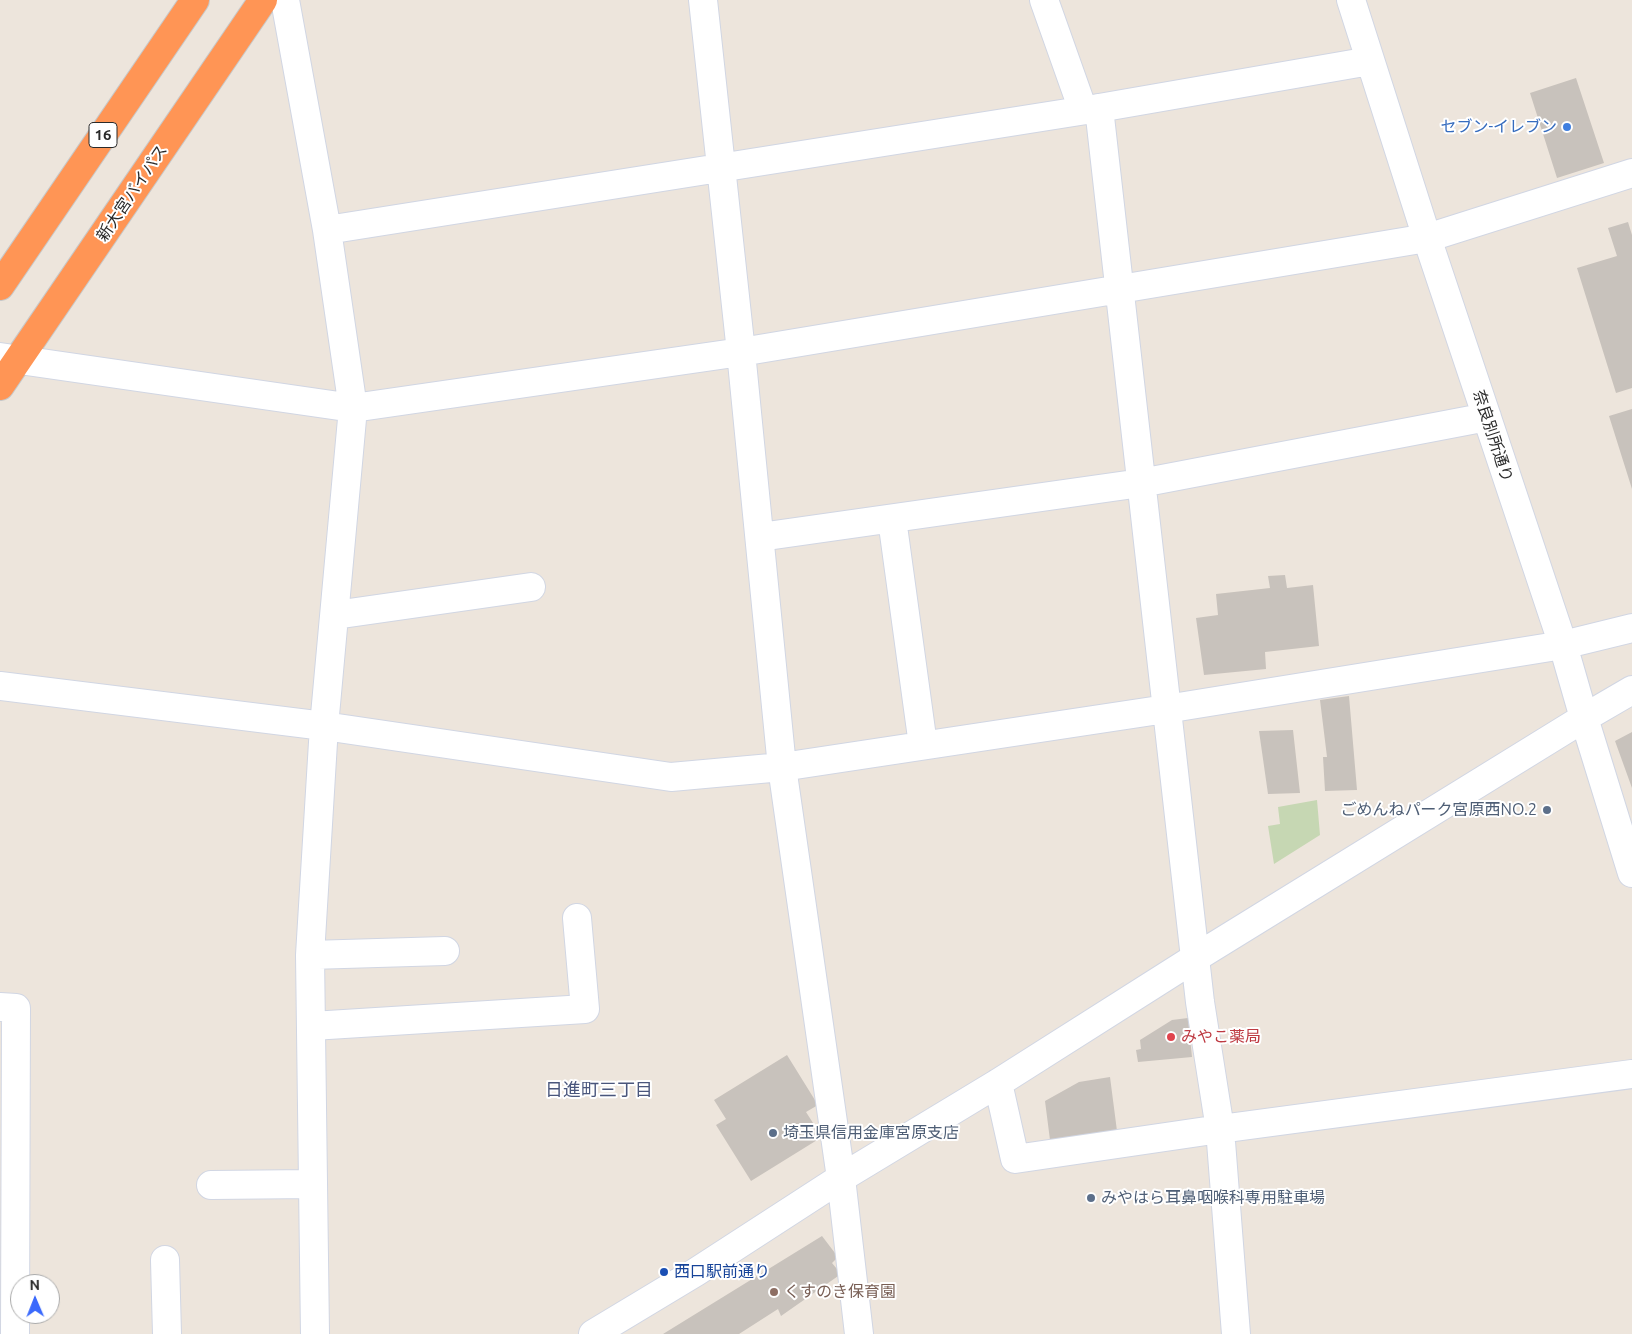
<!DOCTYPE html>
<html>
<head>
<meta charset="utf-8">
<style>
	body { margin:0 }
	#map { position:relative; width:1632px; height:1334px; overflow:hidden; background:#ede5dc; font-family:Ubuntu,sans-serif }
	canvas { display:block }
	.north { position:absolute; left:10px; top:1274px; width:50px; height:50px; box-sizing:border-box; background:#fff; border:1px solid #aaa; border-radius:50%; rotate:359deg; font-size:14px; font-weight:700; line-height:20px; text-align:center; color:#2a2a2a }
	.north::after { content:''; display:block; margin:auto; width:18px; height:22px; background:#3a69fc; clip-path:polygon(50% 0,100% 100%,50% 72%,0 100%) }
</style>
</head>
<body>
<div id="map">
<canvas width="1632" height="1334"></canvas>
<div class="north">N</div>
</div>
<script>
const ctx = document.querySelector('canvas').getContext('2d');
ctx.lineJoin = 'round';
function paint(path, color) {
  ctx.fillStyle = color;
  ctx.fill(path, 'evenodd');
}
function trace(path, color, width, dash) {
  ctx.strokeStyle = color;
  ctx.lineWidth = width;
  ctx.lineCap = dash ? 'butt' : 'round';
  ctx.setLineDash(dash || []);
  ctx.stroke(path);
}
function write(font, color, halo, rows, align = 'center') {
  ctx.font = font + ' Ubuntu,"Noto Sans JP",sans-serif';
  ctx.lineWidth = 4;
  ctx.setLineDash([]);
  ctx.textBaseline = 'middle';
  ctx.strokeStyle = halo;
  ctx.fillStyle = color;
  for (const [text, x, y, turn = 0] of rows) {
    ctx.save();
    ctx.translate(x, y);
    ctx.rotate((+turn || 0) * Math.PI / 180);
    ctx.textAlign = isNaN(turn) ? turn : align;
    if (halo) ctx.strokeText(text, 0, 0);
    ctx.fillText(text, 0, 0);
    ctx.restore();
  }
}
paint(new Path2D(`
	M 1317,800 L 1320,835 L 1274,864 L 1268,826 L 1280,824 L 1278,807 Z`), '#c6d7b3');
paint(new Path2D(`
	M 1576,78 L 1604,163 L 1557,178 L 1530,93 Z
	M 1628,222 L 1632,235 L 1632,388 L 1616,393 L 1577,268 L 1617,256 L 1608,228 Z
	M 1632,409 L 1632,489 L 1609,416 Z
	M 1285,575 L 1287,588 L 1313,585 L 1319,646 L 1265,652 L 1266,669 L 1204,675 L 1196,618 L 1218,615 L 1216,594 L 1270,588 L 1268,576 Z
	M 1349,696 L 1357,790 L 1325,791 L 1323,757 L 1327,757 L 1320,700 Z
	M 1293,730 L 1300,793 L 1268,794 L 1259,731 Z
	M 1632,732 L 1632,788 L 1615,741 Z
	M 1188,1018 L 1192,1057 L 1138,1062 L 1136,1050 L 1141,1049 L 1140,1040 L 1172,1020 Z
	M 787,1055 L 818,1105 L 806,1112 L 822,1137 L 751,1181 L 716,1125 L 726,1119 L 714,1100 Z
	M 1110,1077 L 1117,1131 L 1050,1140 L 1045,1101 L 1079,1082 Z
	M 822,1236 L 838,1257 L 832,1263 L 841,1274 L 781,1316 L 778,1309 L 739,1334 L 663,1334 Z`), '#c8c2bc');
const minor = new Path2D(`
	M 285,0 L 327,230 L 353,408 L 324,726 L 310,955 L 315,1334
	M 703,0 L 741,352 L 782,767 L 841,1178 L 859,1334
	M 1044,0 L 1083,110
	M 1351,0 L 1427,238 L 1563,645 L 1584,718 L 1632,873
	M 1099,108 L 1200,1002 L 1220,1129 L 1236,1334
	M 327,230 L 1099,108 L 1370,61
	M 0,357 L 353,408 L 741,352 L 1427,238 L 1632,173
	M 892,519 L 923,745
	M 760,537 L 1141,483 L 1487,417
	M 335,615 L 531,587
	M 0,686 L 324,726 L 671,777 L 782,767 L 1166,709 L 1563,645 L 1632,628
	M 310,955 L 445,951
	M 0,1007 L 16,1008 L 15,1334
	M 312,1026 L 585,1009 L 577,918
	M 998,1083 L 1015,1159 L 1220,1129 L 1632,1074
	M 211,1185 L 312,1184
	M 165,1260 L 167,1334
	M 593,1334 L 696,1272 L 841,1178 L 998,1083 L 1195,958 L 1584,718 L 1632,690`);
const highway = new Path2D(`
	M 0,286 L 195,0
	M 0,386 L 263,0`);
trace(minor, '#d1d6e3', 30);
trace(highway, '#c8c8c8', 30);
trace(minor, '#fff', 28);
trace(highway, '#ff9555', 28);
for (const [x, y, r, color] of [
	[1567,127,5,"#3f7fe0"],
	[1547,810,5,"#5c6f8a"],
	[1171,1037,5,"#e0444e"],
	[773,1133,5,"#5c6f8a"],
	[1091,1198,5,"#5c6f8a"],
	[664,1272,5,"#1a4fb4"],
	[774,1292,5,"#8d6e63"]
]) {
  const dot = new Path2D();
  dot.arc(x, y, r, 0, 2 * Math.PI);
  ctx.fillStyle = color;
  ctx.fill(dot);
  trace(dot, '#fff', 2);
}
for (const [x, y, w] of [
	[103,135,28]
]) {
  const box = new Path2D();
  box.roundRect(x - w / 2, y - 12.5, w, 25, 4);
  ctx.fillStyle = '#fff';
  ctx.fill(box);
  trace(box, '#2a2a2a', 1);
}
write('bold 15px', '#2a2a2a', null, [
	["16",103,135]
]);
write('16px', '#366cbe', '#fff', [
	["セブン-イレブン",1557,127]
], 'right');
write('16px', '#2a2a2a', '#fff', [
	["新大宮バイパス",132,193,-56],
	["奈良別所通り",1493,436,72]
]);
write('16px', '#4e5e75', '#fff', [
	["ごめんねパーク宮原西NO.2",1537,810,"right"],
	["埼玉県信用金庫宮原支店",783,1133],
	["みやはら耳鼻咽喉科専用駐車場",1101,1198]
], 'left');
write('16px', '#be3a42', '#fff', [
	["みやこ薬局",1181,1037]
], 'left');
write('16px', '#164399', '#fff', [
	["西口駅前通り",674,1272]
], 'left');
write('16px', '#785e54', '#fff', [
	["くすのき保育園",784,1292]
], 'left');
write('18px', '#4a567c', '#fff', [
	["日進町三丁目",599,1090]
]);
</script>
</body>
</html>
